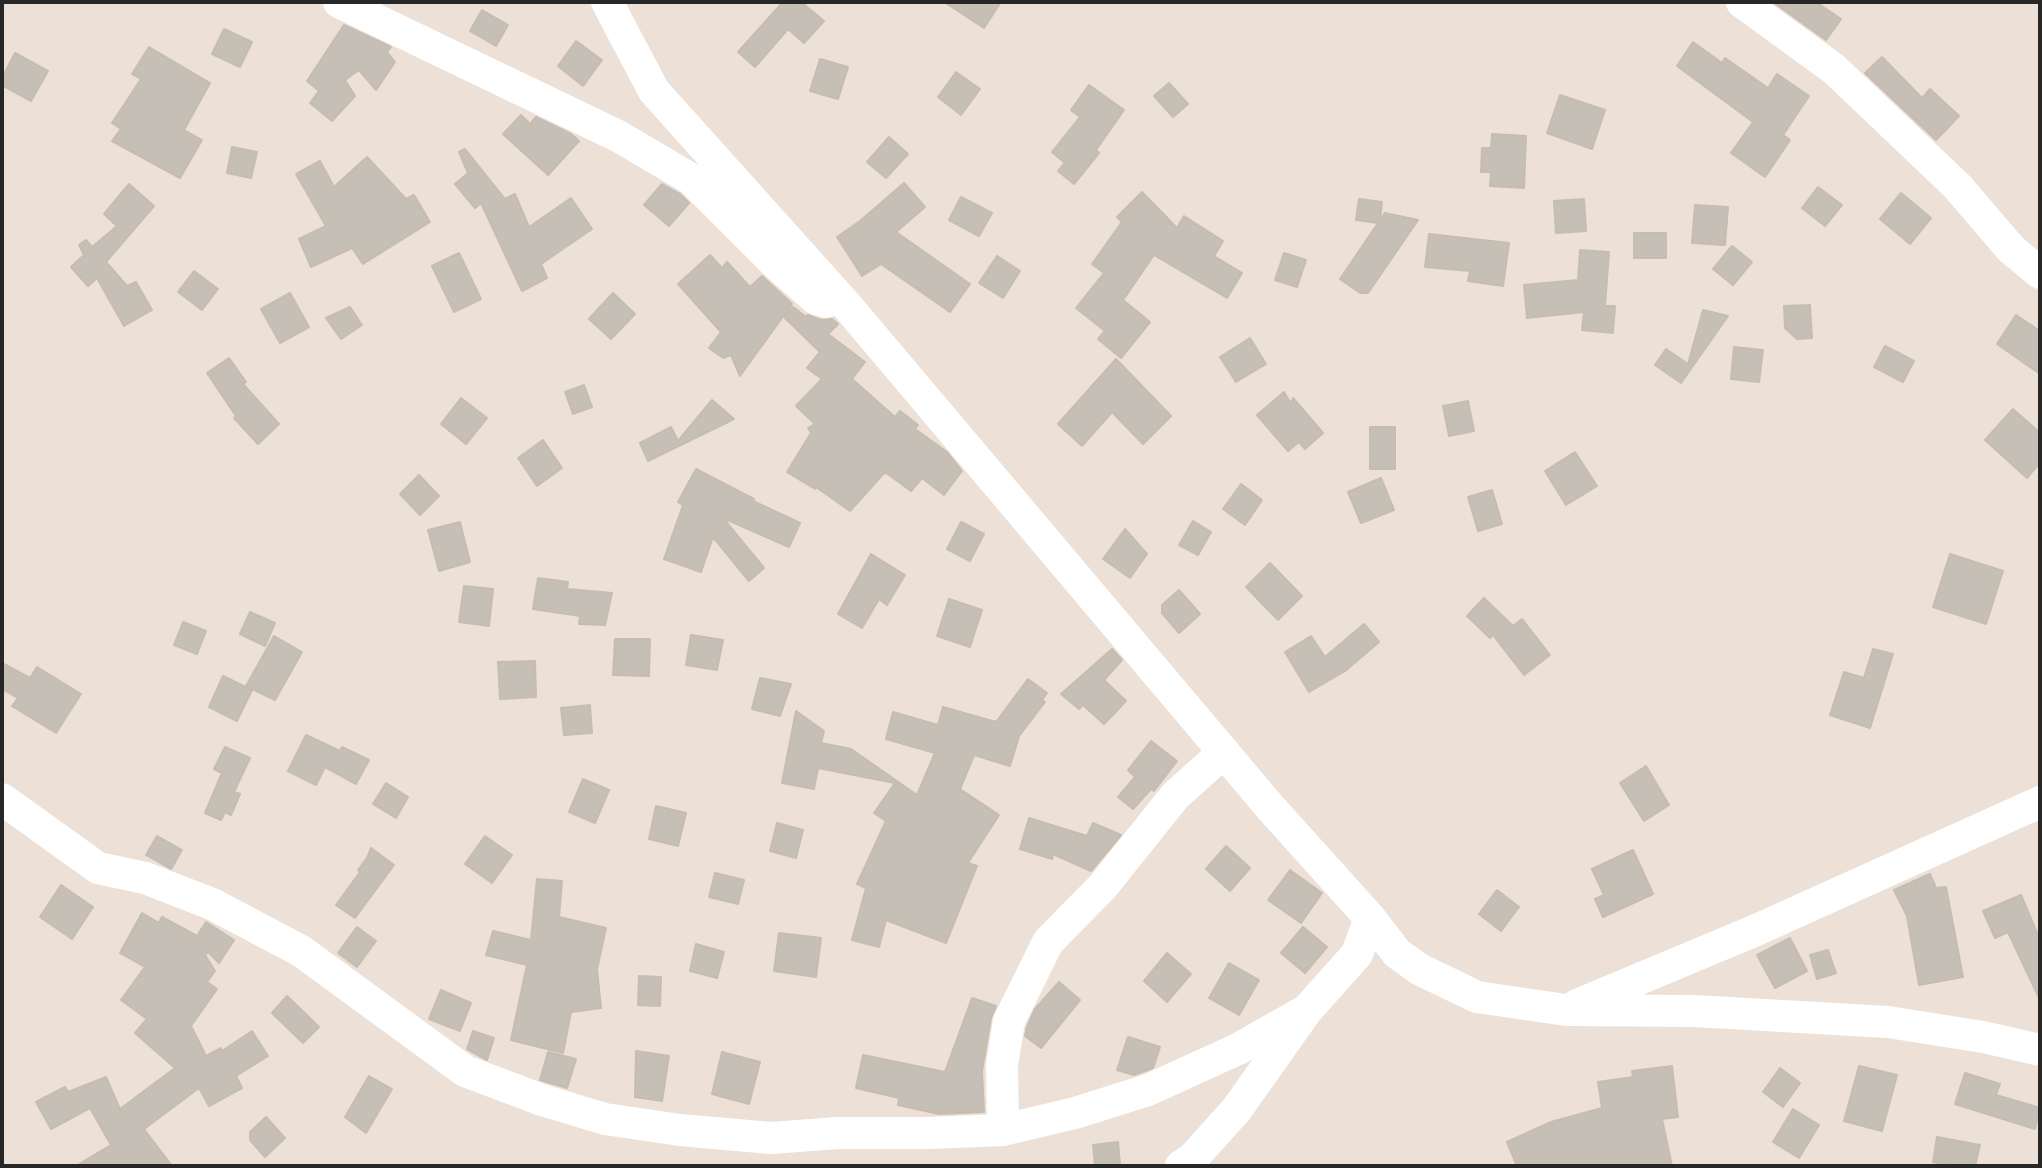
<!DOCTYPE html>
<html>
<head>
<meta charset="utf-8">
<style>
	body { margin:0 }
	#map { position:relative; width:2042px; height:1168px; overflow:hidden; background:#ece0d7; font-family:Commissioner,sans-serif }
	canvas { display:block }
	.frame { position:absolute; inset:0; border:4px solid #272727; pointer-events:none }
</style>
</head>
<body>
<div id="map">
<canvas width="2042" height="1168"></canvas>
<div class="frame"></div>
</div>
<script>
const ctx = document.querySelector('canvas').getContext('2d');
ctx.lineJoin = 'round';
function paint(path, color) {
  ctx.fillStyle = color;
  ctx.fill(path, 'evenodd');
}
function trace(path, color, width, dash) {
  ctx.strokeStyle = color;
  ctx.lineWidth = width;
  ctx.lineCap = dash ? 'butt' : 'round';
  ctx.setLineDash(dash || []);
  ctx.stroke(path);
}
const building = new Path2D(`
	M 783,2 L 801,2 L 824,21 L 804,43 L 788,29 L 755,67 L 738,52 Z
	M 944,2 L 1001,2 L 984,28 Z
	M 1773,2 L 1816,2 L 1841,19 L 1826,40 Z
	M 482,10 L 508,25 L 496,46 L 470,31 Z
	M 344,25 L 391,47 L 387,52 L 395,62 L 376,90 L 359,70 L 345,80 L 355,96 L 332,121 L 310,103 L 319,91 L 307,81 Z
	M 224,29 L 252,42 L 240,67 L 212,54 Z
	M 576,41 L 602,60 L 583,86 L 558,66 Z
	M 1693,42 L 1722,63 L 1725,58 L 1768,88 L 1777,74 L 1809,96 L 1783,135 L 1790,140 L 1765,177 L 1731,153 L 1753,122 L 1677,66 Z
	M 149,47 L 210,83 L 184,130 L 202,140 L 180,178 L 112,141 L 121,129 L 112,123 L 141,79 L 132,74 Z
	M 15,53 L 48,71 L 31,101 L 2,85 L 2,78 Z
	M 1882,57 L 1922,98 L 1930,89 L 1959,116 L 1936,140 L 1865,73 Z
	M 820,59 L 848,67 L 838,99 L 810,91 Z
	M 956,72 L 980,89 L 961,115 L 938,97 Z
	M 1169,83 L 1188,104 L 1173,117 L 1154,96 Z
	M 1089,85 L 1124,110 L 1096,150 L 1099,153 L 1074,184 L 1058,171 L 1065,163 L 1052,152 L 1080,117 L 1071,110 Z
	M 1560,95 L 1605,110 L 1592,149 L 1547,133 Z
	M 521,115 L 530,124 L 536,117 L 571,134 L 579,141 L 548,175 L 503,134 Z
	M 1492,134 L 1526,136 L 1524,188 L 1490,186 L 1491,172 L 1481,172 L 1482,148 L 1491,148 Z
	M 889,137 L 908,154 L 886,178 L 867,162 Z
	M 232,147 L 257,152 L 251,178 L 227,173 Z
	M 465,149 L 505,199 L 515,194 L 529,227 L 571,198 L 592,229 L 541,264 L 547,278 L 522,291 L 481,203 L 475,208 L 455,184 L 468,173 L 459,152 Z
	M 367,157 L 406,199 L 414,195 L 430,222 L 363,264 L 352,248 L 311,267 L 299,239 L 326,226 L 296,174 L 320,161 L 334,187 Z
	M 904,183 L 925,207 L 896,232 L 970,284 L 950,312 L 881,264 L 862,276 L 837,237 L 860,221 Z
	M 129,184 L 154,206 L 106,262 L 127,286 L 136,282 L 152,310 L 124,326 L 97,278 L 88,286 L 71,267 L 84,255 L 79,245 L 86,240 L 92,247 L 117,226 L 104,214 Z
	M 662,184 L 680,194 L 689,203 L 669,226 L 644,205 Z
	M 1818,187 L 1842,205 L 1825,226 L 1802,208 Z
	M 1142,192 L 1177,228 L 1184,216 L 1223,241 L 1214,256 L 1242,273 L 1227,298 L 1154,255 L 1123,300 L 1150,322 L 1121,358 L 1098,339 L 1105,331 L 1076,308 L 1104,273 L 1092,264 L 1122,222 L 1117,217 Z
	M 1901,193 L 1931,218 L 1910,244 L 1880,219 Z
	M 961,197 L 992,213 L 979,236 L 949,220 Z
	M 1359,199 L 1382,202 L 1380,220 L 1385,213 L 1418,220 L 1368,293 L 1360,293 L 1340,279 L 1378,223 L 1356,220 Z
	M 1584,199 L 1586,231 L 1556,233 L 1554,201 Z
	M 1695,205 L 1728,207 L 1725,245 L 1692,243 Z
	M 1634,233 L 1666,233 L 1666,258 L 1634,258 Z
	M 1429,234 L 1509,243 L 1503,286 L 1468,281 L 1470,271 L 1425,267 Z
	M 1732,246 L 1752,262 L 1733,285 L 1713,269 Z
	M 1580,250 L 1609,252 L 1605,306 L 1615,306 L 1613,333 L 1582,330 L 1584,312 L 1527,318 L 1524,285 L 1578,280 Z
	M 459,253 L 481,299 L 454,312 L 432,266 Z
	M 1284,253 L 1306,260 L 1297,287 L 1275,280 Z
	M 710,255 L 722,268 L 727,262 L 750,287 L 762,276 L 792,304 L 740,376 L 731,355 L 723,358 L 709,348 L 721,332 L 678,284 Z
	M 997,256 L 1020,271 L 1003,298 L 979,283 Z
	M 194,271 L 218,289 L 202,310 L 178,292 Z
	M 290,293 L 309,327 L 280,343 L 261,309 Z
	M 613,293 L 635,314 L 611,339 L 589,319 Z
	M 1810,305 L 1812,338 L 1797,339 L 1785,328 L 1784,306 Z
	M 350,307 L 362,325 L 341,339 L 326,318 Z
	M 793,307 L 806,317 L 808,315 L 821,320 L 832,319 L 838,324 L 828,334 L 865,362 L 852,379 L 895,417 L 900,411 L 918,425 L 915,429 L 947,452 L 962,471 L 944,495 L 922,478 L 911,491 L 885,472 L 850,511 L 816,487 L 815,489 L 787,472 L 811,433 L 808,428 L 815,424 L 796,406 L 822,379 L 807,368 L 820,352 L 784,317 Z
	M 1703,310 L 1728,316 L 1681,383 L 1655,365 L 1666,349 L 1688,364 Z
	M 2016,315 L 2040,331 L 2040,374 L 1997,344 Z
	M 1250,338 L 1266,364 L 1236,382 L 1220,357 Z
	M 1885,346 L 1914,361 L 1903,382 L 1874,367 Z
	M 1734,347 L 1763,350 L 1759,382 L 1731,379 Z
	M 229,358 L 246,382 L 243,384 L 279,424 L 258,444 L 234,418 L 236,416 L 207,373 Z
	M 1116,359 L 1171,416 L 1143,444 L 1112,412 L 1082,446 L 1058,424 Z
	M 584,385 L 592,407 L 573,414 L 565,392 Z
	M 1284,392 L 1291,404 L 1293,398 L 1323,433 L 1305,449 L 1299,442 L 1288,451 L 1257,415 Z
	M 461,398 L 487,418 L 466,444 L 441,424 Z
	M 712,400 L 734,419 L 648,461 L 640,443 L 671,427 L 678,441 Z
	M 1468,401 L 1474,431 L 1449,436 L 1443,406 Z
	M 2013,409 L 2040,433 L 2040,462 L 2027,478 L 1985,440 Z
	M 1370,427 L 1395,427 L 1395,469 L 1370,469 Z
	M 543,440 L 562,468 L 537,486 L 518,458 Z
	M 1575,452 L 1597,486 L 1566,505 L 1545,471 Z
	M 696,469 L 754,499 L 753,501 L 800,523 L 789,547 L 723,518 L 764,568 L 749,581 L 713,537 L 701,572 L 664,559 L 683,505 L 678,502 Z
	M 419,475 L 439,496 L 420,515 L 400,494 Z
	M 1381,478 L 1394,510 L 1361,523 L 1348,492 Z
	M 1241,484 L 1262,500 L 1245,525 L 1223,509 Z
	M 1492,490 L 1502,524 L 1478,531 L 1468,497 Z
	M 1193,521 L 1211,532 L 1198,555 L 1179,545 Z
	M 460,522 L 470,562 L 439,571 L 428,530 Z
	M 961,522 L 984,534 L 970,561 L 947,549 Z
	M 1125,529 L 1147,554 L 1130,578 L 1103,559 Z
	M 871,554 L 905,575 L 887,605 L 879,599 L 862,628 L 838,614 Z
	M 1950,554 L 2003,571 L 1986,624 L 1933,607 Z
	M 1270,563 L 1302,596 L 1278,620 L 1246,587 Z
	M 538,578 L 568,582 L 567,589 L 612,593 L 605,625 L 579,624 L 580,616 L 533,609 Z
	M 464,586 L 493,589 L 489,626 L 459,622 Z
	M 1179,590 L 1200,614 L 1179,633 L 1162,613 L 1162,605 Z
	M 1484,598 L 1513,626 L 1522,619 L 1550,655 L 1524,675 L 1493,635 L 1490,638 L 1467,616 Z
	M 949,599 L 982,610 L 970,647 L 937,636 Z
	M 250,612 L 275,623 L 265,646 L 240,634 Z
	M 183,622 L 206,631 L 197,654 L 174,645 Z
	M 1364,624 L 1379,642 L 1345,671 L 1309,692 L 1285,652 L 1311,636 L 1325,657 Z
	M 691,635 L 723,640 L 717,670 L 686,665 Z
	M 274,636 L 302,652 L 275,700 L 246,686 Z
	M 615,639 L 650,639 L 649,676 L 613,675 Z
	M 1112,649 L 1122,660 L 1104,680 L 1126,701 L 1104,724 L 1083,705 L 1079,709 L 1061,694 Z
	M 1873,649 L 1893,654 L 1870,728 L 1830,715 L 1844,672 L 1864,678 Z
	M 535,661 L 536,697 L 500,699 L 498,662 Z
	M 2,663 L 30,678 L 37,667 L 81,694 L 56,733 L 12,706 L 18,698 L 2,689 Z
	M 223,676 L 252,690 L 237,721 L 209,707 Z
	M 760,678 L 791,684 L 780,716 L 752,709 Z
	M 1028,679 L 1047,693 L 1042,700 L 1045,702 L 1019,736 L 1010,766 L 974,755 L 960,789 L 999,815 L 968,863 L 977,866 L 946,943 L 886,920 L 879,947 L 852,940 L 866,888 L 857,884 L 886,821 L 874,813 L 895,783 L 818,768 L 814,789 L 782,783 L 796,711 L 824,731 L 821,743 L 851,749 L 917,795 L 935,753 L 886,739 L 893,712 L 938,725 L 943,707 L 996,722 Z
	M 590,705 L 592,733 L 564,735 L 561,708 Z
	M 306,735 L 340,751 L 342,747 L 369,760 L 356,784 L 325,767 L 316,785 L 288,771 Z
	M 1151,741 L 1177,761 L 1154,791 L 1151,789 L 1133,809 L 1118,797 L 1135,777 L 1128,770 Z
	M 225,747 L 250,758 L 234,792 L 240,794 L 231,815 L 225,812 L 221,820 L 205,813 L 222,773 L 214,769 Z
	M 1646,766 L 1669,805 L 1644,821 L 1620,783 Z
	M 583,779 L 609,790 L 595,823 L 569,812 Z
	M 386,783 L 408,797 L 396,818 L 373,804 Z
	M 656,806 L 686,813 L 678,846 L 649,839 Z
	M 1029,818 L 1087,836 L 1093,823 L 1121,835 L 1091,871 L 1053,854 L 1052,859 L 1020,849 Z
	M 777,823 L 803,830 L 796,858 L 770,851 Z
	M 157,836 L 182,850 L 171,869 L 146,855 Z
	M 485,836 L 512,855 L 492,883 L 465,864 Z
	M 1226,846 L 1250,868 L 1230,891 L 1206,869 Z
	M 371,848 L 394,865 L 355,918 L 336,905 L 360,872 L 358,870 L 367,858 Z
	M 1633,850 L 1653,894 L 1603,917 L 1595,899 L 1604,895 L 1592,869 Z
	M 1290,870 L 1322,893 L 1301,923 L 1268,900 Z
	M 715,873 L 744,880 L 738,904 L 709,897 Z
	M 1930,874 L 1936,888 L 1946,887 L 1963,977 L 1919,985 L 1907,916 L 1894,890 Z
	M 537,879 L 562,881 L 559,917 L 606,928 L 597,969 L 601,1008 L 571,1012 L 563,1053 L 511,1040 L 527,965 L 486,955 L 493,931 L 531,940 Z
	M 61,885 L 93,907 L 72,939 L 40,917 Z
	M 1497,890 L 1519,907 L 1501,931 L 1479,914 Z
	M 2021,895 L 2040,940 L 2040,1000 L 2008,932 L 1995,938 L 1983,911 Z
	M 142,913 L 159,923 L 162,917 L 197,936 L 206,922 L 234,940 L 219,963 L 208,952 L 205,955 L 215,971 L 207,982 L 217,989 L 191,1026 L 206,1056 L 221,1048 L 222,1051 L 252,1031 L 268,1056 L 236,1076 L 242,1088 L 209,1106 L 199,1088 L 144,1129 L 172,1166 L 76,1166 L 111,1145 L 90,1108 L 51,1129 L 36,1102 L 65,1087 L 68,1092 L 106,1077 L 120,1109 L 175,1068 L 135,1033 L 147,1019 L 121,1000 L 145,967 L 120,953 Z
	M 357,927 L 376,941 L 357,967 L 338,953 Z
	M 1303,927 L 1327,947 L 1305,973 L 1281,953 Z
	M 779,933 L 821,938 L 816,977 L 774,971 Z
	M 1790,938 L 1807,971 L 1775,988 L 1757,955 Z
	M 696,944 L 724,952 L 717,978 L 690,971 Z
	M 1828,950 L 1836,973 L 1817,979 L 1810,955 Z
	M 1167,953 L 1191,974 L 1167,1002 L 1144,981 Z
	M 1229,963 L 1259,980 L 1239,1015 L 1209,998 Z
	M 639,976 L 661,977 L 660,1006 L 638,1005 Z
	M 1059,982 L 1080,1000 L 1041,1048 L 1025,1036 L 1027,1027 L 1035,1009 Z
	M 441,990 L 471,1003 L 460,1031 L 429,1019 Z
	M 287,996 L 319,1027 L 303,1043 L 272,1013 Z
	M 972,998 L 996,1006 L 991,1018 L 982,1071 L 984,1112 L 939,1114 L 898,1105 L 899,1098 L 856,1088 L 863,1055 L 945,1072 Z
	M 473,1031 L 494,1038 L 487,1060 L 467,1049 Z
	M 1128,1037 L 1160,1047 L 1153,1068 L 1134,1075 L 1117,1070 Z
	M 636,1051 L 669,1056 L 662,1101 L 635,1097 Z
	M 548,1052 L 576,1059 L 567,1088 L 540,1080 Z
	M 722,1052 L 760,1062 L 749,1104 L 712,1094 Z
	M 1672,1066 L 1678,1117 L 1662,1119 L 1672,1166 L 1517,1166 L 1507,1142 L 1551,1122 L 1602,1108 L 1598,1082 L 1633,1077 L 1632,1071 Z
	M 1859,1066 L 1897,1075 L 1882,1131 L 1844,1121 Z
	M 1780,1068 L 1800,1083 L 1783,1107 L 1763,1092 Z
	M 1965,1073 L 2000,1084 L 1996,1095 L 2040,1108 L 2035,1129 L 1955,1104 Z
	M 369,1076 L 392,1089 L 366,1133 L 345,1117 Z
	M 1793,1109 L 1819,1125 L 1799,1158 L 1773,1142 Z
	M 266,1117 L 285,1138 L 265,1157 L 250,1140 L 250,1132 Z
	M 1937,1137 L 1980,1145 L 1975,1166 L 1957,1166 L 1933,1162 Z
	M 1118,1142 L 1120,1165 L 1095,1166 L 1093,1145 Z`);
paint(building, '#c6bfb6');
trace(building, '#c7bcb1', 2);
trace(new Path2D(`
	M 339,2 L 618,136 L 691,179 L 775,263 L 816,299 L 826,302
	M 607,2 L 654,91 L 848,307 L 1270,807 L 1370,918 L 1397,953 L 1419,969 L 1477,997 L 1566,1010 L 1694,1011 L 1888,1022 L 1983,1037 L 2040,1050
	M 1742,2 L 1834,69 L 1957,186 L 2011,249 L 2040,273
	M 2,799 L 98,868 L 145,878 L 212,904 L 301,951 L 465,1071 L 542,1100 L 605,1119 L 680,1130 L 771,1138 L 838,1133 L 927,1133 L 1003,1130 L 1075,1113 L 1148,1090 L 1238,1049 L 1307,1010
	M 1577,1005 L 1754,931 L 2040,802
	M 1003,1130 L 1002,1065 L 1009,1021 L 1048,942 L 1103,886 L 1175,796 L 1224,752
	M 1181,1166 L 1193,1158 L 1237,1109 L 1307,1010 L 1357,954 L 1370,918`), '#fff', 32);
</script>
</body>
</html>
